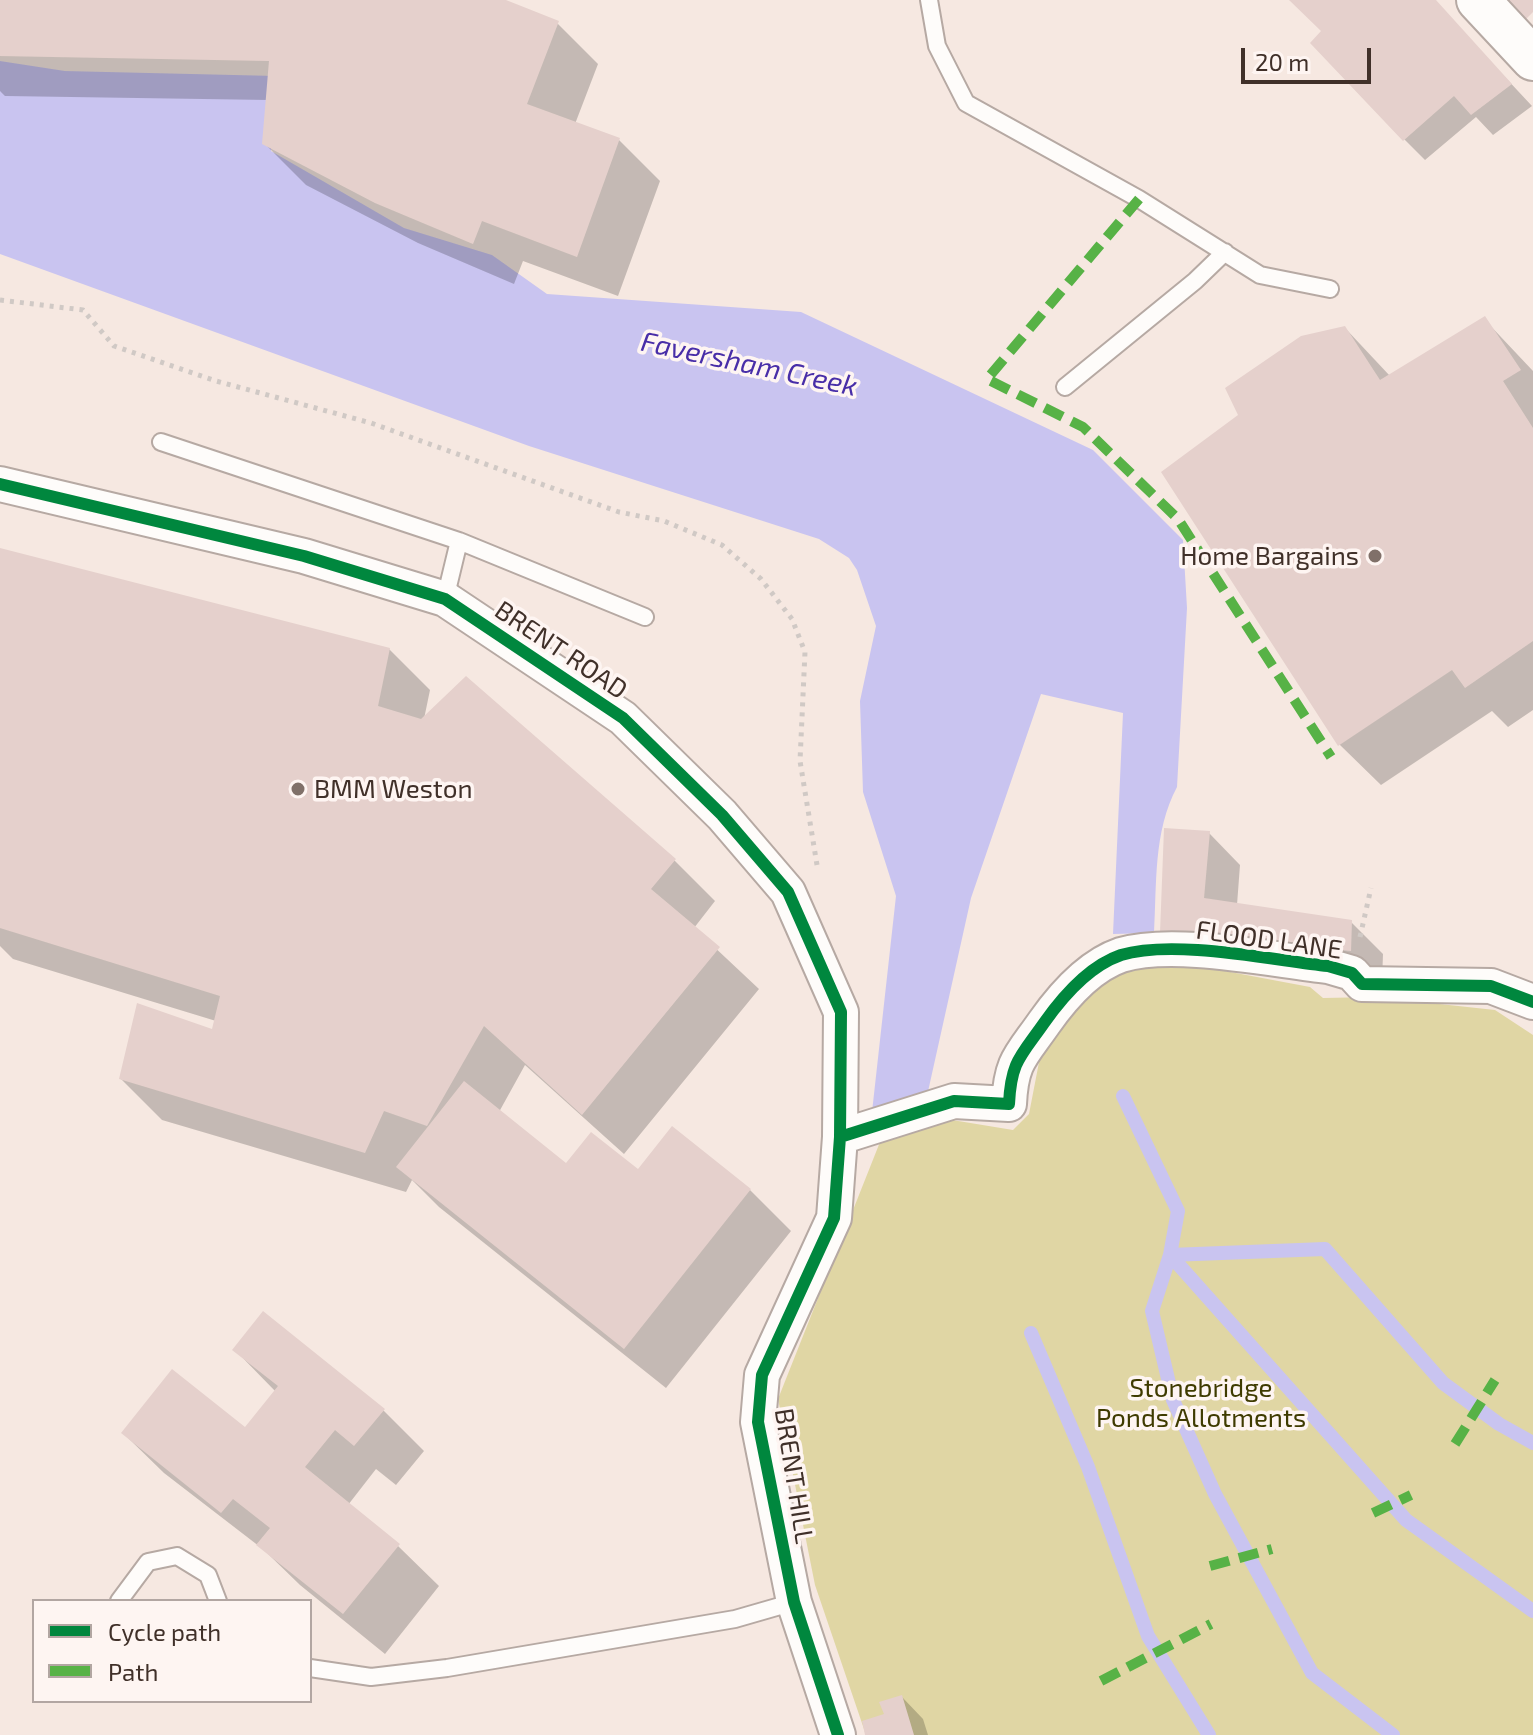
<!DOCTYPE html>
<html>
<head>
<meta charset="utf-8">
<style>
	body { margin:0 }
	#map { position:relative; width:1533px; height:1735px; overflow:hidden; background:#f6e8e1; font-family:"Exo 2",sans-serif }
	canvas { display:block }
	.legend { position:absolute; left:32px; top:1599px; width:280px; height:104px; box-sizing:border-box; background:#fef5f2; border:2px solid #b2a6a2; margin:0; padding:10px 14px; list-style:none; font-size:24px; color:#403029 }
	.legend li { display:flex; align-items:center; gap:16px; height:40px }
	.legend b { width:40px; border:2px solid #b2a6a2 }
	.scale { position:absolute; left:1241px; top:48px; width:130px; height:36px; box-sizing:border-box; border:4px solid #403029; border-top:0; padding-left:10px; font-size:24px; line-height:28px; white-space:nowrap; color:#403029; -webkit-text-stroke:6px #fef5f2; paint-order:stroke }
</style>
</head>
<body>
<div id="map">
<canvas width="1533" height="1735"></canvas>
<ul class="legend">
<li><b style="height:10px;background:#00873e"></b>Cycle path</li>
<li><b style="height:10px;background:#57b246"></b>Path</li>
</ul>
<div class="scale">20 m</div>
</div>
<script>
const ctx = document.querySelector('canvas').getContext('2d');
ctx.lineJoin = 'round';
function paint(path, color) {
  ctx.fillStyle = color;
  ctx.fill(path, 'evenodd');
}
function trace(path, color, width, dash) {
  ctx.strokeStyle = color;
  ctx.lineWidth = width;
  ctx.lineCap = dash ? 'butt' : 'round';
  ctx.setLineDash(dash || []);
  ctx.stroke(path);
}
function write(font, color, halo, rows, align = 'center') {
  ctx.font = font + ' "Exo 2",sans-serif';
  ctx.lineWidth = 7;
  ctx.setLineDash([]);
  ctx.textBaseline = 'middle';
  ctx.strokeStyle = halo;
  ctx.fillStyle = color;
  for (const [text, x, y, turn = 0] of rows) {
    ctx.save();
    ctx.translate(x, y);
    ctx.rotate((+turn || 0) * Math.PI / 180);
    ctx.textAlign = isNaN(turn) ? turn : align;
    if (halo) ctx.strokeText(text, 0, 0);
    ctx.fillText(text, 0, 0);
    ctx.restore();
  }
}
paint(new Path2D(`
	M 1140,955 L 1310,987 L 1323,998 L 1375,997 L 1495,1010 L 1533,1035 L 1533,1735 L 866,1735 L 815,1585 L 778,1399 L 880,1142 L 946,1119 L 1013,1130 L 1029,1114 L 1040,1057 L 1090,994 Z`), '#e0d6a4');
paint(new Path2D(`
	M 0,61 L 65,71 L 277,76 L 271,151 L 404,228 L 492,255 L 547,294 L 801,312 L 1093,450 L 1183,540 L 1187,608 L 1177,787 C 1153,832 1157,884 1154,933 L 1113,934 L 1123,713 L 1041,694 L 971,898 L 927,1096 L 872,1112 L 896,896 L 863,792 L 860,701 L 876,626 L 857,570 L 849,558 L 819,539 L 529,446 L 0,254 Z`), '#c9c4f0');
paint(new Path2D(`
	M 0,0 L 500,0 L 557,23 L 598,64 L 575,124 L 619,140 L 660,181 L 618,296 L 523,261 L 514,284 L 418,243 L 306,185 L 264,143 L 268,100 L 5,96 L 0,91 Z
	M 1292,0 L 1433,0 L 1532,106 L 1493,135 L 1476,117 L 1425,160 L 1404,139 L 1323,31 Z
	M 1484,319 L 1533,371 L 1533,710 L 1508,727 L 1492,711 L 1381,785 L 1340,745 L 1164,472 L 1240,416 L 1345,328 L 1390,376 Z
	M 0,550 L 389,649 L 430,690 L 424,719 L 674,860 L 715,901 L 694,928 L 759,989 L 624,1154 L 525,1065 L 499,1112 L 567,1166 L 639,1172 L 750,1190 L 791,1231 L 666,1388 L 439,1207 L 412,1180 L 406,1192 L 162,1120 L 121,1079 L 213,1031 L 216,1021 L 13,959 L 0,946 Z
	M 1209,833 L 1240,865 L 1237,905 L 1351,922 L 1383,954 L 1382,982 L 1193,964 Z
	M 235,1350 L 383,1410 L 424,1451 L 396,1485 L 376,1469 L 348,1505 L 398,1546 L 439,1586 L 385,1654 L 300,1585 L 264,1550 L 164,1473 L 123,1433 L 245,1430 L 276,1392 Z
	M 902,1697 L 923,1719 L 928,1735 L 868,1735 Z`), '#0003');
trace(new Path2D(`
	M 1123,1096 L 1178,1211 L 1170,1255 L 1406,1520 L 1533,1611
	M 1031,1333 L 1088,1467 L 1148,1636 L 1209,1735
	M 1393,1735 L 1312,1673 L 1215,1494 L 1173,1400 L 1152,1311 L 1170,1255 L 1325,1249 L 1443,1383 L 1499,1424 L 1533,1443`), '#c9c4f0', 14);
paint(new Path2D(`
	M 0,0 L 506,0 L 559,21 L 527,104 L 620,138 L 577,257 L 482,221 L 473,244 L 375,203 L 262,144 L 269,61 L 0,56 Z
	M 1289,0 L 1436,0 L 1512,84 L 1471,115 L 1454,96 L 1403,141 L 1310,43 L 1321,31 Z
	M 1508,0 L 1533,0 L 1533,12 L 1526,19 Z
	M 1485,316 L 1521,370 L 1503,381 L 1533,428 L 1533,641 L 1465,688 L 1452,670 L 1338,746 L 1161,472 L 1238,415 L 1225,388 L 1301,336 L 1345,326 L 1380,380 Z
	M 0,548 L 390,648 L 378,706 L 421,719 L 466,676 L 676,859 L 651,889 L 720,947 L 582,1115 L 484,1026 L 427,1126 L 384,1111 L 365,1153 L 119,1079 L 137,1003 L 212,1029 L 220,996 L 0,928 Z
	M 1164,828 L 1210,831 L 1204,898 L 1352,920 L 1351,951 L 1160,933 Z
	M 464,1081 L 566,1163 L 591,1132 L 638,1169 L 672,1126 L 751,1189 L 624,1349 L 396,1167 Z
	M 263,1311 L 385,1409 L 354,1446 L 335,1430 L 305,1467 L 400,1544 L 343,1614 L 256,1545 L 270,1528 L 233,1499 L 221,1513 L 121,1433 L 172,1369 L 245,1427 L 278,1386 L 232,1350 Z
	M 902,1695 L 914,1735 L 865,1735 L 862,1721 L 884,1714 L 879,1702 Z`), '#e5d0cc');
const service = new Path2D(`
	M 929,0 L 937,46 L 966,103 L 1139,199 L 1260,275 L 1330,289
	M 1065,387 L 1195,281 L 1225,252
	M 161,442 L 459,541 L 445,599
	M 459,541 L 645,617
	M 119,1601 L 148,1562 L 177,1556 L 208,1575 L 218,1601
	M 310,1668 L 371,1677 L 447,1668 L 735,1619 L 794,1602`);
const minor = new Path2D(`
	M 0,484 L 304,556 L 445,599 L 623,718 L 722,815 L 788,892 L 841,1012 L 840,1137 L 834,1218 L 762,1375 L 758,1422 L 794,1602 L 838,1735
	M 840,1137 L 954,1101 L 1009,1104 C 1011,1061 1021,1056 1044,1023 C 1063,996 1089,966 1121,955 C 1174,939 1272,960 1328,966 L 1352,973 L 1362,984 L 1491,986 L 1533,1002`);
const tertiary = new Path2D(`
	M 1478,0 L 1533,59`);
trace(service, '#b6a9a3', 20);
trace(minor, '#b6a9a3', 38);
trace(tertiary, '#b6a9a3', 46);
trace(new Path2D(`
	M 0,300 L 83,310 L 114,346 L 216,381 L 371,423 L 619,512 L 664,521 L 722,545 L 761,579 L 792,619 L 805,652 L 800,761 L 817,865
	M 1360,937 L 1371,888`), '#d0c9c5', 5, [4, 6]);
trace(service, '#fefcfa', 16);
trace(minor, '#fefcfa', 34);
trace(tertiary, '#fefcfa', 42);
trace(new Path2D(`
	M 1139,199 L 987,379 L 1083,427 L 1178,519 L 1331,757
	M 1455,1444 L 1495,1380
	M 1373,1513 L 1411,1495
	M 1210,1566 L 1272,1549
	M 1101,1681 L 1211,1624`), '#57b246', 10, [20, 10]);
trace(new Path2D(`
	M 0,484 L 304,556 L 445,599 L 623,718 L 722,815 L 788,892 L 841,1012 L 840,1137 L 834,1218 L 762,1375 L 758,1422 L 794,1602 L 838,1735
	M 840,1137 L 954,1101 L 1009,1104 C 1011,1061 1021,1056 1044,1023 C 1063,996 1089,966 1121,955 C 1174,939 1272,960 1328,966 L 1352,973 L 1362,984 L 1491,986 L 1533,1002`), '#00873e', 12);
for (const [x, y, r, color] of [
	[1375,556,8,"#807069"],
	[298,789,8,"#807069"]
]) {
  const dot = new Path2D();
  dot.arc(x, y, r, 0, 2 * Math.PI);
  ctx.fillStyle = color;
  ctx.fill(dot);
  trace(dot, '#fef5f2', 3);
}
write('26px', '#403029', '#fef5f2', [
	["Home Bargains",1359,556],
	["BMM Weston",314,789,"left"]
], 'right');
write('26px', '#403029', '#fef5f2', [
	["BRENT ROAD",561,650,34],
	["FLOOD LANE",1269,940,8],
	["BRENT HILL",794,1476,81]
]);
write('26px', '#3f3b00', '#fef5f2', [
	["Stonebridge",1201,1388],
	["Ponds Allotments",1201,1418]
]);
write('italic 28px', '#482ea8', '#fef5f2', [
	["Faversham Creek",749,364,12]
]);
</script>
</body>
</html>
